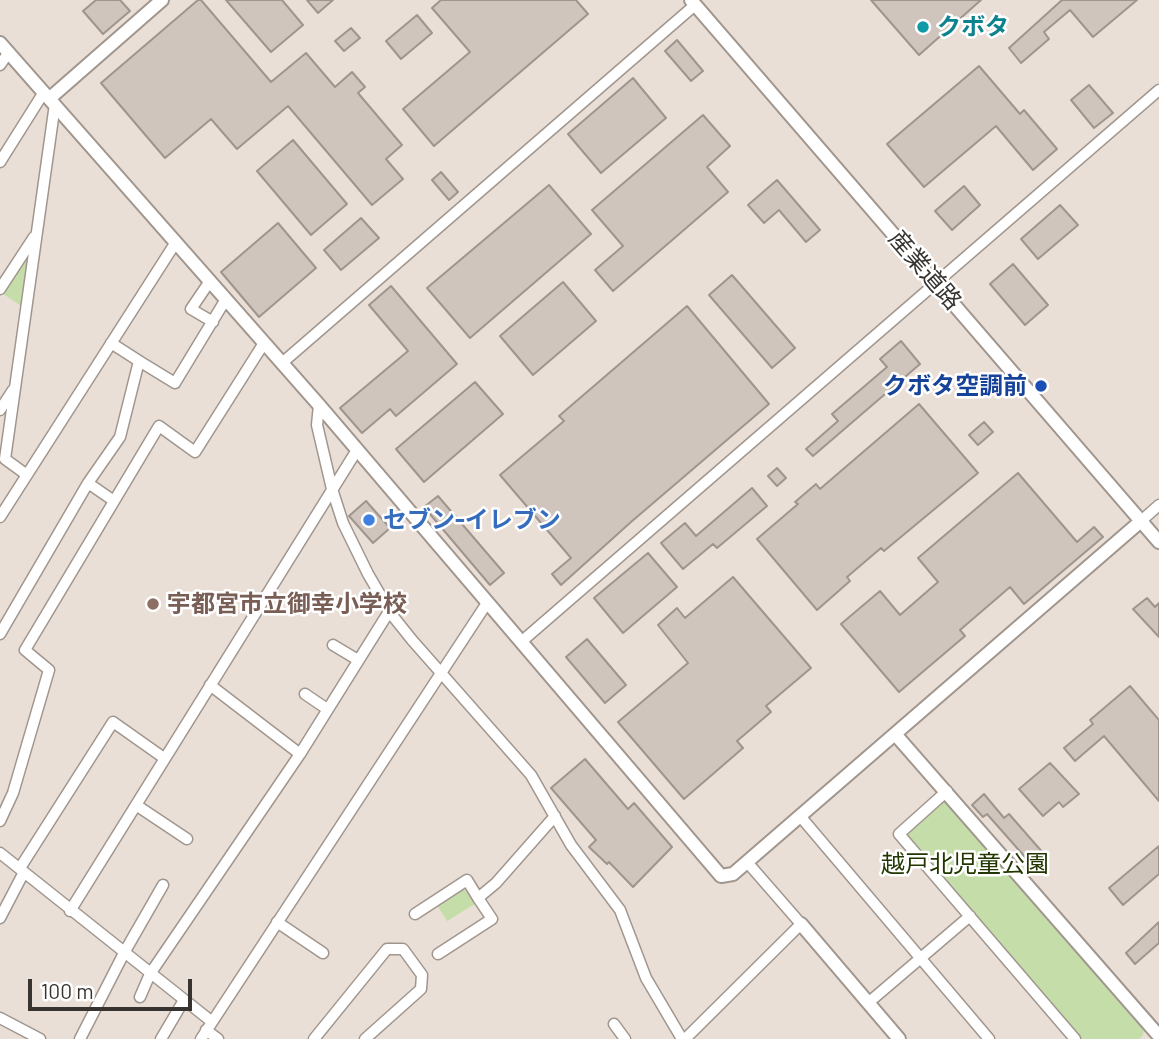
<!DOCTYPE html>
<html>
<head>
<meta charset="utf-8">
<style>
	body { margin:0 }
	#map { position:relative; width:1159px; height:1039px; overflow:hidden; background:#eadfd7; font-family:Barlow,sans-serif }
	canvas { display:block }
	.scale { position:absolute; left:28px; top:979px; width:164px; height:32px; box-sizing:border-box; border:4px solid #373330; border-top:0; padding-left:9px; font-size:21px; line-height:24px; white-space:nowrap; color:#373330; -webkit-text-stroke:5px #fff; paint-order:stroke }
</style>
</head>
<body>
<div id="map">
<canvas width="1159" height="1039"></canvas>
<div class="scale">100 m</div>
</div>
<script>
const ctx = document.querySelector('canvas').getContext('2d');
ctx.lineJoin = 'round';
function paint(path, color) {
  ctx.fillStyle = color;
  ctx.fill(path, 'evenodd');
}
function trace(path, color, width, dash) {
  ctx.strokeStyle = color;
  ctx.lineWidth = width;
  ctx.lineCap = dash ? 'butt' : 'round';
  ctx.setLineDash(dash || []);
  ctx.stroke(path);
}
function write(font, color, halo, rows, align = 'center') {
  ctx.font = font + ' Barlow,"Noto Sans JP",sans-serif';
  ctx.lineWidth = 5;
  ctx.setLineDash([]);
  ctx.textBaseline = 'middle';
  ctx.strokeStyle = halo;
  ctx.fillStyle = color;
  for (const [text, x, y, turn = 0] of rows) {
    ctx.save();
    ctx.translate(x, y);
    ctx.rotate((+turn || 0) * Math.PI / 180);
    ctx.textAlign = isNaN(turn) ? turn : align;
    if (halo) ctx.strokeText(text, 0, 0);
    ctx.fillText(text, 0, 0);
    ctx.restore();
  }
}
paint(new Path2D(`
	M 23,260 L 30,264 L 24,308 L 2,293 Z
	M 944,798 L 1144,1028 L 1143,1035 L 1139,1039 L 1080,1039 L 901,834 Z
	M 462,889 L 466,891 L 475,904 L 447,921 L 437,905 Z`), '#c4dda9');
const building = new Path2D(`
	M 96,0 L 120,0 L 130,11 L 103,34 L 83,11 Z
	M 198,0 L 201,0 L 271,82 L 306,53 L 335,87 L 352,72 L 365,87 L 358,93 L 402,145 L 386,159 L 403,179 L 372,205 L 288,106 L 237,149 L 211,119 L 165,158 L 101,83 Z
	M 226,0 L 282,0 L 303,25 L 271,52 Z
	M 307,0 L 333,0 L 318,13 Z
	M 441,0 L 576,0 L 588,14 L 434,146 L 403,109 L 470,52 L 432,8 Z
	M 871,0 L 981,0 L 919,55 Z
	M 1062,0 L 1137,0 L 1093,37 L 1070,10 L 1044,32 L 1049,39 L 1021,63 L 1009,48 Z
	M 417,15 L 432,33 L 401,59 L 386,41 Z
	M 351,28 L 360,38 L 344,51 L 335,41 Z
	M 677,40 L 703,71 L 691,81 L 665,51 Z
	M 979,66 L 1020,114 L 1024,110 L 1057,149 L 1033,170 L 996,126 L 924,187 L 887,144 Z
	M 633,78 L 666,118 L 601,173 L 568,134 Z
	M 1089,85 L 1113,113 L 1094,128 L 1071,100 Z
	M 703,115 L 730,146 L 707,167 L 728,192 L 613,291 L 595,270 L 623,246 L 592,210 Z
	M 293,140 L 347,204 L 311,235 L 257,171 Z
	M 441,172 L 458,192 L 449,200 L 432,180 Z
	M 777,180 L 820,230 L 806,242 L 779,210 L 764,223 L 748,205 Z
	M 549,185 L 591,234 L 470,338 L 427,288 Z
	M 964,186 L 980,205 L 952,230 L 935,211 Z
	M 1060,205 L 1078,225 L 1038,259 L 1021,239 Z
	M 361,218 L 379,238 L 341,270 L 324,250 Z
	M 278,223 L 316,268 L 259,317 L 221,272 Z
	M 1013,264 L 1048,305 L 1025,325 L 990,284 Z
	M 732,275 L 795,348 L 772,368 L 709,295 Z
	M 563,282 L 596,321 L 533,375 L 500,336 Z
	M 391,286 L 457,364 L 396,416 L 390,409 L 362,433 L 340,408 L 408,351 L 369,305 Z
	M 687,306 L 769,404 L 631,522 L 561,585 L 552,574 L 571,558 L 500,475 L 564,421 L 559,416 Z
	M 901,341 L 920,364 L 813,456 L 806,449 L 838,421 L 832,414 L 887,367 L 880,359 Z
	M 475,382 L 503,414 L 424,482 L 396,449 Z
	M 919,404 L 978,473 L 884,551 L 881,548 L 847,577 L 850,581 L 817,610 L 757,539 L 798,504 L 795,502 L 816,484 L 820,489 Z
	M 984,422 L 993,432 L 978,445 L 969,435 Z
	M 777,468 L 786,478 L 777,486 L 768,476 Z
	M 1018,473 L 1077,542 L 1094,527 L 1103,537 L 1024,604 L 1010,587 L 960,630 L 965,636 L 899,692 L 841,624 L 880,591 L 900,615 L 938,582 L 918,558 Z
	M 752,488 L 767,506 L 717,548 L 713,544 L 683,569 L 661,543 L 685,523 L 696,536 Z
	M 438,496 L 504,573 L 490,585 L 424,507 Z
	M 366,501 L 390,528 L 373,543 L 349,516 Z
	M 648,553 L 677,587 L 623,633 L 594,598 Z
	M 733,577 L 811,668 L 766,706 L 771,712 L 737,741 L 743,748 L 684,799 L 618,722 L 688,663 L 658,625 L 677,608 L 685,618 Z
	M 1147,598 L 1155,607 L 1159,603 L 1159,637 L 1133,609 Z
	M 587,639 L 626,685 L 605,703 L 566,657 Z
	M 1130,686 L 1159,720 L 1159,801 L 1104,736 L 1075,761 L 1064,748 L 1093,724 L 1090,720 Z
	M 585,759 L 628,809 L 634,803 L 672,847 L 633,887 L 609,862 L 607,864 L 589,847 L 596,840 L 551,788 Z
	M 1050,763 L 1079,794 L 1063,807 L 1059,802 L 1043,816 L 1019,789 Z
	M 984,794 L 1004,818 L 1009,814 L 1044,854 L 1032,865 L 987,814 L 983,817 L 972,805 Z
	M 1159,846 L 1159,874 L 1123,905 L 1109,888 Z
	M 1159,922 L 1159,943 L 1135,964 L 1126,953 Z`);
paint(building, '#cfc5bd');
trace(building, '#9f958d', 2);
const minor = new Path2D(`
	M 0,65 L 9,52
	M 0,162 L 44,92
	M 210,281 L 191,309 L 213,322
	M 0,289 L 34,237
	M 111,343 L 139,361
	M 282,363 L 695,5
	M 319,405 L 317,425 L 332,489 L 343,523 L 368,574 L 392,615 L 412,640 L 531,775 L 571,845 L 620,910 L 646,978 L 682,1039
	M 0,410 L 13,390
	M 27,475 L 5,459 L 55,104
	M 114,501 L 88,483 L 120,437 L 139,361 L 175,383 L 226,299
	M 0,517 L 176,242
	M 1141,521 L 1159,505
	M 0,634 L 88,483
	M 521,642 L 1159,90
	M 333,645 L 358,660
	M 210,685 L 300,754
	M 305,694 L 327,709
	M 947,791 L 899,834 L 1075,1039
	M 136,805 L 187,839
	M 800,816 L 989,1039
	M 0,821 L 13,793 L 49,670 L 25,650 L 159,426 L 195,452 L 264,343
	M 0,853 L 211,1021
	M 20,868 L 113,722 L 164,758
	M 70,911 L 357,450
	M 415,914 L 467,880 L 478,898 L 496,883 L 555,816
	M 0,918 L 24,872
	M 277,922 L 323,953
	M 438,954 L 492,919 L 478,898
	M 140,997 L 150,974 L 300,754 L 390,610
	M 868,1003 L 970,916
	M 0,1018 L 40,1039
	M 614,1024 L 625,1039
	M 206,1030 L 218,1039
	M 80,1039 L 124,953 L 163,885
	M 161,1039 L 184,1000
	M 201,1039 L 487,603
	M 314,1039 L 387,949 L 403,949 L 422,975 L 421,989 L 365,1039
	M 685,1039 L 801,924 L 747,862`);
const tertiary = new Path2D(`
	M 691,0 L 1159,542
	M 0,43 L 319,405 L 721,876 L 733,874 L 1141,521
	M 50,98 L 162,0
	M 895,734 L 1159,1036
	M 801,924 L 899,1039`);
trace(minor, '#a0968e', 13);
trace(tertiary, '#a0968e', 16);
trace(minor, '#fff', 10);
trace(tertiary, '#fff', 12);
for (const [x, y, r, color] of [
	[923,27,7,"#0f9aa8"],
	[1041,386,7,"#1a4fb4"],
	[369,520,7,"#3f7fe0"],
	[153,604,7,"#8d6e63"]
]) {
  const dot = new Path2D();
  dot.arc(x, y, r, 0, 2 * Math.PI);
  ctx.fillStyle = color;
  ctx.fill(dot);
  trace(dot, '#fff', 2.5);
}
write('bold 24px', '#0d838f', '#fff', [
	["クボタ",937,27]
], 'left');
write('24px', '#373330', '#fff', [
	["産業道路",925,270,49]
]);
write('bold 24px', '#164399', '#fff', [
	["クボタ空調前",1027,386]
], 'right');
write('bold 24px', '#366cbe', '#fff', [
	["セブン-イレブン",383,520]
], 'left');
write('bold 24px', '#785e54', '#fff', [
	["宇都宮市立御幸小学校",167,604]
], 'left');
write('24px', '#223600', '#fff', [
	["越戸北児童公園",965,864]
]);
</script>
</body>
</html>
